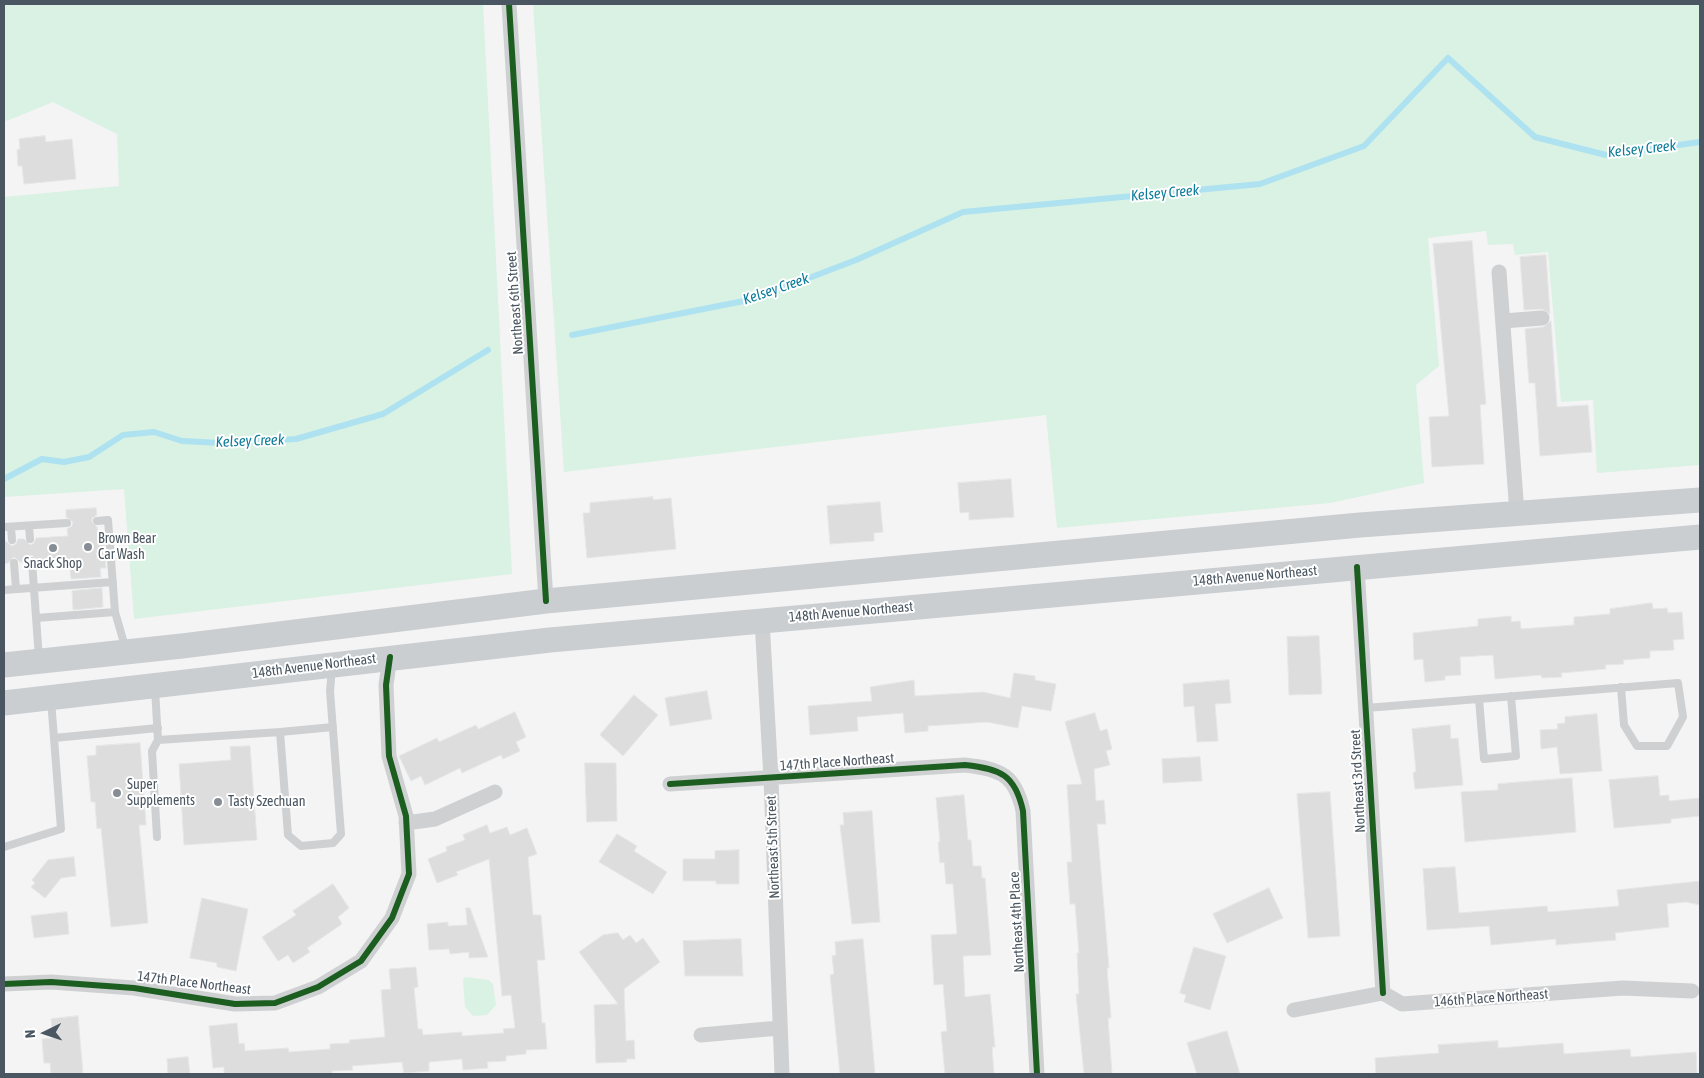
<!DOCTYPE html>
<html>
<head>
<meta charset="utf-8">
<style>
	body { margin:0 }
	#map { position:relative; width:1704px; height:1078px; overflow:hidden; background:#f4f4f4; font-family:"Asap Condensed",sans-serif }
	canvas { display:block }
	.frame { position:absolute; inset:0; border:5px solid #4a5661; pointer-events:none }
	.north { position:absolute; left:20px; top:1008px; width:50px; height:50px; -webkit-text-stroke:4px #fff; paint-order:stroke; rotate:266deg; font-size:14px; font-weight:700; line-height:20px; text-align:center; color:#4a5661 }
	.north::after { content:''; display:block; margin:auto; width:18px; height:22px; background:#4a5661; clip-path:polygon(50% 0,100% 100%,50% 72%,0 100%) }
</style>
</head>
<body>
<div id="map">
<canvas width="1704" height="1078"></canvas>
<div class="frame"></div>
<div class="north">N</div>
</div>
<script>
const ctx = document.querySelector('canvas').getContext('2d');
ctx.lineJoin = 'round';
function paint(path, color) {
  ctx.fillStyle = color;
  ctx.fill(path, 'evenodd');
}
function trace(path, color, width, dash) {
  ctx.strokeStyle = color;
  ctx.lineWidth = width;
  ctx.lineCap = dash ? 'butt' : 'round';
  ctx.setLineDash(dash || []);
  ctx.stroke(path);
}
function write(font, color, halo, rows, align = 'center') {
  ctx.font = font + ' "Asap Condensed",sans-serif';
  ctx.lineWidth = 4;
  ctx.setLineDash([]);
  ctx.textBaseline = 'middle';
  ctx.strokeStyle = halo;
  ctx.fillStyle = color;
  for (const [text, x, y, turn = 0] of rows) {
    ctx.save();
    ctx.translate(x, y);
    ctx.rotate((+turn || 0) * Math.PI / 180);
    ctx.textAlign = isNaN(turn) ? turn : align;
    if (halo) ctx.strokeText(text, 0, 0);
    ctx.fillText(text, 0, 0);
    ctx.restore();
  }
}
paint(new Path2D(`
	M 4,4 L 483,4 L 512,574 L 134,619 L 124,489 L 4,497 L 4,197 L 119,186 L 117,134 L 53,102 L 4,122 Z
	M 533,4 L 1699,4 L 1700,465 L 1597,473 L 1593,400 L 1561,402 L 1548,252 L 1515,255 L 1513,244 L 1488,245 L 1486,231 L 1428,238 L 1439,366 L 1416,385 L 1424,483 L 1330,503 L 1057,528 L 1046,415 L 564,472 Z
	M 465,977 L 489,980 L 493,984 L 496,1005 L 487,1015 L 473,1016 L 465,1007 L 463,980 Z`), '#d9f2e3');
trace(new Path2D(`
	M 572,335 L 754,299 L 856,260 L 963,212 L 1260,184 L 1364,146 L 1448,58 L 1535,137 L 1606,155 L 1700,142
	M 4,479 L 42,459 L 64,462 L 89,457 L 123,435 L 154,432 L 182,441 L 221,443 L 296,439 L 383,414 L 488,350`), '#aee2f0', 6);
const building = new Path2D(`
	M 45,136 L 46,142 L 72,139 L 76,179 L 24,184 L 22,166 L 18,166 L 17,150 L 20,149 L 19,139 Z
	M 1472,241 L 1486,404 L 1480,405 L 1484,464 L 1432,467 L 1429,417 L 1449,416 L 1433,244 Z
	M 1546,255 L 1550,314 L 1542,309 L 1524,310 L 1520,257 Z
	M 1551,321 L 1557,407 L 1588,405 L 1592,452 L 1540,456 L 1535,383 L 1529,383 L 1525,329 L 1543,327 Z
	M 1011,479 L 1014,517 L 969,520 L 969,512 L 960,513 L 958,483 Z
	M 653,497 L 653,500 L 671,498 L 676,549 L 587,558 L 583,513 L 590,513 L 590,503 Z
	M 880,502 L 883,532 L 874,533 L 874,541 L 830,544 L 827,506 Z
	M 96,508 L 97,515 L 92,518 L 92,522 L 97,527 L 98,534 L 103,533 L 106,568 L 100,568 L 101,577 L 71,579 L 69,559 L 38,561 L 32,555 L 28,557 L 26,562 L 20,562 L 14,557 L 8,563 L 4,564 L 4,540 L 12,546 L 16,544 L 18,539 L 24,539 L 30,545 L 34,543 L 36,538 L 68,536 L 67,529 L 72,526 L 73,522 L 66,517 L 66,510 Z
	M 102,588 L 103,607 L 73,610 L 72,591 Z
	M 1652,603 L 1653,609 L 1667,608 L 1668,613 L 1682,612 L 1684,639 L 1673,640 L 1674,650 L 1650,651 L 1650,658 L 1623,660 L 1624,664 L 1605,665 L 1606,669 L 1561,673 L 1562,677 L 1542,678 L 1541,675 L 1495,679 L 1493,655 L 1460,657 L 1461,675 L 1445,676 L 1445,680 L 1425,682 L 1423,659 L 1414,660 L 1413,633 L 1478,626 L 1478,619 L 1511,616 L 1511,622 L 1520,621 L 1521,629 L 1574,625 L 1574,617 L 1610,614 L 1610,609 Z
	M 1319,636 L 1322,694 L 1289,695 L 1287,637 Z
	M 1014,673 L 1035,676 L 1035,680 L 1056,684 L 1051,711 L 1022,706 L 1018,728 L 987,722 L 928,726 L 928,731 L 905,733 L 903,713 L 857,717 L 858,731 L 810,735 L 808,706 L 872,701 L 870,687 L 914,680 L 915,696 L 983,692 L 1010,698 Z
	M 1229,680 L 1231,703 L 1215,704 L 1218,741 L 1197,742 L 1194,706 L 1184,707 L 1183,684 Z
	M 707,691 L 712,719 L 670,726 L 665,698 Z
	M 634,695 L 658,715 L 623,756 L 600,735 Z
	M 515,712 L 526,737 L 516,742 L 520,751 L 503,759 L 501,755 L 462,773 L 460,768 L 425,785 L 421,776 L 411,781 L 399,756 L 437,738 L 439,742 L 476,725 L 478,729 Z
	M 1095,713 L 1100,731 L 1107,729 L 1112,749 L 1106,751 L 1110,765 L 1094,769 L 1096,801 L 1104,800 L 1106,824 L 1097,824 L 1109,968 L 1107,968 L 1111,1018 L 1108,1018 L 1112,1074 L 1084,1074 L 1076,994 L 1079,994 L 1077,953 L 1079,953 L 1075,904 L 1070,904 L 1067,862 L 1072,862 L 1067,785 L 1082,784 L 1065,722 Z
	M 1597,714 L 1602,771 L 1560,774 L 1557,747 L 1541,749 L 1540,730 L 1558,729 L 1557,724 L 1565,723 L 1565,717 Z
	M 1450,725 L 1451,739 L 1458,738 L 1463,785 L 1415,789 L 1413,773 L 1416,771 L 1412,729 Z
	M 140,743 L 146,825 L 139,825 L 148,923 L 111,927 L 101,828 L 97,829 L 95,802 L 91,802 L 87,756 L 96,755 L 96,746 Z
	M 250,746 L 257,840 L 184,845 L 179,764 L 231,760 L 230,747 Z
	M 1200,757 L 1202,781 L 1163,783 L 1162,759 Z
	M 585,763 L 616,763 L 617,821 L 587,822 Z
	M 1658,776 L 1660,796 L 1669,795 L 1669,801 L 1700,798 L 1700,816 L 1671,819 L 1671,823 L 1614,828 L 1609,780 Z
	M 1572,778 L 1576,832 L 1465,842 L 1461,792 L 1498,790 L 1498,784 Z
	M 1330,792 L 1340,936 L 1308,938 L 1297,794 Z
	M 964,795 L 968,840 L 971,840 L 973,866 L 981,866 L 982,878 L 985,878 L 991,955 L 963,956 L 965,997 L 990,994 L 995,1047 L 992,1047 L 994,1074 L 945,1074 L 941,1032 L 947,1031 L 943,984 L 934,985 L 931,935 L 957,934 L 953,884 L 946,884 L 944,862 L 940,863 L 938,842 L 940,842 L 936,798 Z
	M 872,811 L 880,922 L 852,924 L 840,825 L 844,825 L 843,813 Z
	M 487,825 L 490,833 L 507,827 L 510,835 L 527,828 L 537,854 L 528,857 L 533,915 L 541,915 L 545,960 L 537,960 L 542,1023 L 545,1023 L 547,1049 L 526,1050 L 526,1054 L 506,1056 L 506,1061 L 487,1062 L 488,1068 L 463,1070 L 462,1059 L 429,1062 L 429,1071 L 404,1073 L 402,1062 L 352,1066 L 353,1070 L 332,1071 L 332,1074 L 224,1074 L 224,1067 L 213,1068 L 209,1026 L 237,1023 L 239,1044 L 244,1043 L 245,1051 L 288,1048 L 289,1052 L 330,1049 L 330,1044 L 350,1043 L 349,1040 L 385,1037 L 381,990 L 391,989 L 389,969 L 416,967 L 418,987 L 414,988 L 418,1029 L 422,1029 L 423,1035 L 462,1032 L 462,1036 L 504,1033 L 503,1029 L 515,1028 L 511,995 L 502,996 L 489,859 L 456,872 L 458,875 L 437,883 L 428,859 L 447,851 L 446,847 L 465,840 L 463,835 Z
	M 617,834 L 637,846 L 634,851 L 667,872 L 653,894 L 599,862 Z
	M 739,850 L 739,884 L 716,884 L 716,881 L 683,881 L 683,859 L 715,859 L 715,851 Z
	M 74,857 L 76,876 L 61,878 L 45,898 L 31,887 L 35,883 L 32,880 L 48,860 Z
	M 1455,867 L 1459,913 L 1547,906 L 1548,912 L 1619,906 L 1617,890 L 1700,881 L 1700,905 L 1686,902 L 1667,904 L 1669,927 L 1615,933 L 1616,940 L 1556,945 L 1556,939 L 1491,945 L 1489,926 L 1427,930 L 1423,869 Z
	M 333,884 L 349,908 L 338,917 L 342,924 L 307,948 L 310,952 L 293,963 L 288,955 L 278,961 L 262,937 L 296,915 L 293,911 Z
	M 1269,888 L 1283,918 L 1227,943 L 1213,914 Z
	M 202,898 L 248,909 L 236,971 L 217,967 L 217,963 L 190,958 Z
	M 466,908 L 470,908 L 488,957 L 469,958 L 469,952 L 450,954 L 449,949 L 429,950 L 427,924 L 448,922 L 448,926 L 467,925 Z
	M 67,912 L 69,934 L 34,938 L 31,916 Z
	M 618,933 L 623,940 L 630,935 L 636,943 L 643,938 L 660,962 L 624,989 L 626,1041 L 634,1040 L 635,1059 L 626,1059 L 627,1062 L 596,1063 L 594,1005 L 618,1004 L 579,952 L 603,935 Z
	M 741,939 L 743,976 L 685,976 L 683,941 Z
	M 863,939 L 875,1074 L 840,1074 L 830,975 L 834,974 L 832,956 L 836,955 L 835,942 Z
	M 1194,947 L 1226,956 L 1210,1010 L 1184,1002 L 1186,995 L 1180,993 Z
	M 78,1016 L 83,1074 L 51,1074 L 50,1063 L 44,1063 L 42,1039 L 53,1038 L 51,1019 Z
	M 1227,1031 L 1240,1074 L 1197,1074 L 1187,1043 Z
	M 1498,1041 L 1498,1048 L 1563,1043 L 1564,1054 L 1630,1049 L 1631,1057 L 1696,1052 L 1697,1074 L 1376,1074 L 1375,1058 L 1439,1053 L 1438,1045 Z
	M 188,1057 L 190,1074 L 168,1074 L 167,1059 Z`);
paint(building, '#ddddde');
trace(building, '#e5e6e7', 1);
trace(new Path2D(`
	M 97,521 L 108,520 L 115,612 L 126,650
	M 29,526 L 30,539
	M 4,527 L 67,523
	M 11,527 L 12,540
	M 32,561 L 39,659
	M 14,563 L 16,589
	M 4,590 L 113,582
	M 36,618 L 115,612
	M 155,689 L 158,740 L 280,732 L 288,835 L 301,846 L 333,843 L 341,834 L 330,691 L 332,668
	M 1479,699 L 1484,759 L 1516,756 L 1511,696
	M 51,700 L 54,738
	M 1366,708 L 1678,683 L 1683,717 L 1667,746 L 1637,746 L 1624,725 L 1621,687
	M 280,732 L 333,727
	M 157,837 L 152,751 L 158,740
	M 4,847 L 61,829 L 54,738 L 158,728`), '#ced0d2', 8);
trace(new Path2D(`
	M 509,4 L 546,601
	M 1499,272 L 1517,513
	M 1503,321 L 1542,318
	M 1357,567 L 1383,993
	M 762,620 L 771,779 L 782,1074
	M 670,784 L 965,765 C 1000,769 1015,774 1023,811 L 1037,1074
	M 406,823 L 435,819 L 495,792
	M 4,984 L 51,982 L 134,988 L 235,1004 L 275,1003 L 318,987 L 361,961 L 392,918 L 409,874 L 406,816 L 389,756 L 386,685 L 390,657
	M 1294,1010 L 1383,993 L 1402,1004 L 1623,988 L 1692,991
	M 701,1035 L 779,1028`), '#ced0d2', 15);
trace(new Path2D(`
	M 4,665 L 182,646 L 546,601 L 1360,525 L 1700,500
	M 4,703 L 550,640 L 1700,537`), '#caced1', 25);
trace(new Path2D(`
	M 509,4 L 546,601
	M 1357,567 L 1383,993
	M 670,784 L 965,765 C 1000,769 1015,774 1023,811 L 1037,1074
	M 4,984 L 51,982 L 134,988 L 235,1004 L 275,1003 L 318,987 L 361,961 L 392,918 L 409,874 L 406,816 L 389,756 L 386,685 L 390,657`), '#1b5e20', 6);
for (const [x, y, r, color] of [
	[88,547,5,"#868d94"],
	[53,548,5,"#868d94"],
	[117,793,5,"#868d94"],
	[218,802,5,"#868d94"]
]) {
  const dot = new Path2D();
  dot.arc(x, y, r, 0, 2 * Math.PI);
  ctx.fillStyle = color;
  ctx.fill(dot);
  trace(dot, '#fff', 2);
}
write('14px', '#4a5661', '#fff', [
	["Northeast 6th Street",515,303,-94],
	["148th Avenue Northeast",1255,576,-5],
	["148th Avenue Northeast",851,612,-5],
	["148th Avenue Northeast",314,666,-7],
	["147th Place Northeast",837,762,-4],
	["Northeast 3rd Street",1358,781,-93],
	["Northeast 5th Street",773,847,-92],
	["Northeast 4th Place",1017,922,-93],
	["147th Place Northeast",194,983,7],
	["146th Place Northeast",1491,998,-4]
]);
write('14px', '#4a5661', '#fff', [
	["Brown Bear",98,539],
	["Car Wash",98,555],
	["Snack Shop",53,564,"center"],
	["Super",127,785],
	["Supplements",127,801],
	["Tasty Szechuan",228,802]
], 'left');
write('italic 15px', '#0c7c9b', '#fff', [
	["Kelsey Creek",1642,149,-6],
	["Kelsey Creek",1165,193,-5],
	["Kelsey Creek",776,289,-19],
	["Kelsey Creek",250,441,-2]
]);
</script>
</body>
</html>
